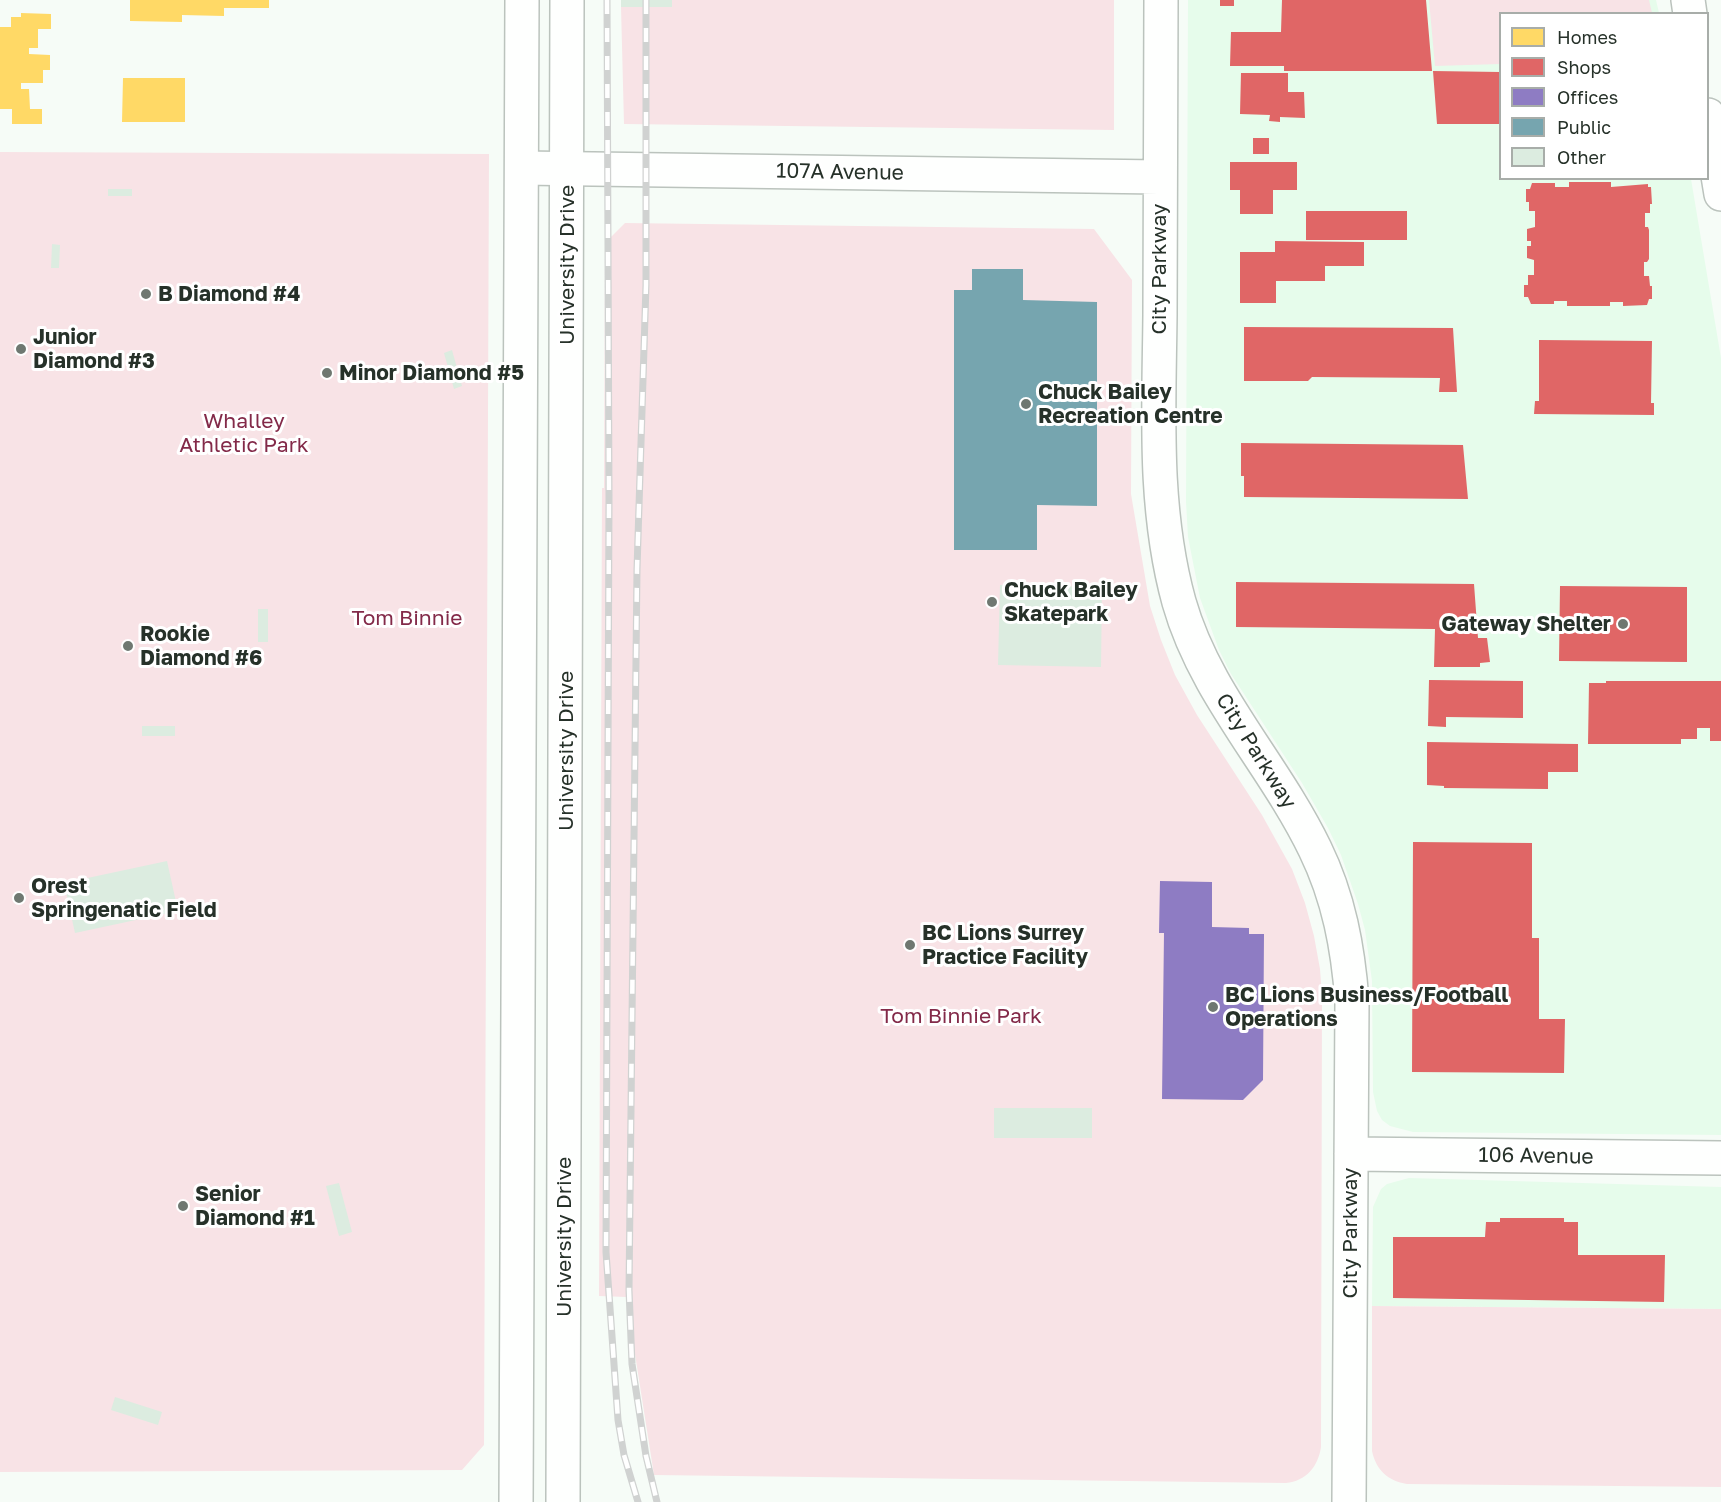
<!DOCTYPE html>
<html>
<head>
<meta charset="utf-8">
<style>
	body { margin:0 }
	#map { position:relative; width:1721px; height:1502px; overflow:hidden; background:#f6fcf7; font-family:"Golos Text",sans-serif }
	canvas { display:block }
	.legend { position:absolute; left:1499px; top:12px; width:210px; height:168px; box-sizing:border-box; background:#fff; border:2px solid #a8ada9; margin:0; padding:8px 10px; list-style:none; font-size:18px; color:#263129 }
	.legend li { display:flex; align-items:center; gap:12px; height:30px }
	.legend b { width:30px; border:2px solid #a8ada9 }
</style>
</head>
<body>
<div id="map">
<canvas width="1721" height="1502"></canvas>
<ul class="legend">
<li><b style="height:16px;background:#ffd966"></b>Homes</li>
<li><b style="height:16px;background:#e06666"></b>Shops</li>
<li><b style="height:16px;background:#8e7cc3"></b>Offices</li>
<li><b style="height:16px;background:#76a5af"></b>Public</li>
<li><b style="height:16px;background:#dcece0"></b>Other</li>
</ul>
</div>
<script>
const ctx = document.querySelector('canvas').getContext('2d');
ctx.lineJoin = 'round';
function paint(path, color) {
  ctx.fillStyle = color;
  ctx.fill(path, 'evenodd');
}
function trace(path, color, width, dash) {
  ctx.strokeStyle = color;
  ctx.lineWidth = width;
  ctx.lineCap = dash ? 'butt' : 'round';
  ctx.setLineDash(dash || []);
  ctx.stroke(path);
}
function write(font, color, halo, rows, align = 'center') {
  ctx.font = font + ' "Golos Text",sans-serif';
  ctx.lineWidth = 6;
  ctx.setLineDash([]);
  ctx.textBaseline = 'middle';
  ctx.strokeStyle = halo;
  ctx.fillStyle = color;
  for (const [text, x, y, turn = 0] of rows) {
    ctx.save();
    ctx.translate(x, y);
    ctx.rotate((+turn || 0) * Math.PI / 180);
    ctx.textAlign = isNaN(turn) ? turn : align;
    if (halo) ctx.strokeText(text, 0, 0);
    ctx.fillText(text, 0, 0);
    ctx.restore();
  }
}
paint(new Path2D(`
	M 1188,0 L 1656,0 L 1659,13 L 1500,14 L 1500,178 L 1691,179 L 1721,358 L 1721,1135 L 1413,1132 L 1390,1126 L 1382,1120 L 1377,1111 L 1373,1092 L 1372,981 L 1365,930 L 1358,904 L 1341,855 L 1328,828 L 1302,783 L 1231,674 L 1219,650 L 1200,598 L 1188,537 L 1186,502 Z
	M 1409,1178 L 1721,1187 L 1721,1309 L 1372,1306 L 1373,1207 L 1381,1189 L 1387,1184 Z`), '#e6fceb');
paint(new Path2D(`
	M 672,0 L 1114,0 L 1114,130 L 624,124 L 621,7 L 672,7 Z
	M 1429,0 L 1649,0 L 1652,13 L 1500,14 L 1500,64 L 1435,66 Z
	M 0,152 L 489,154 L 484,1445 L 462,1470 L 0,1472 Z
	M 625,223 L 1094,229 L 1132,280 L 1131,494 L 1150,606 L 1161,640 L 1175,675 L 1197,715 L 1262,815 L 1292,869 L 1305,903 L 1314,936 L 1320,969 L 1322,996 L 1321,1447 C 1318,1467 1306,1481 1286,1483 L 654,1475 L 626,1297 L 599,1296 L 602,488 L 604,488 L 605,243 Z
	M 1372,1306 L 1721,1309 L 1721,1487 L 1407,1484 C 1388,1481 1376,1470 1372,1451 Z`), '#f8e3e6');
paint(new Path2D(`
	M 130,0 L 269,0 L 269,8 L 224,8 L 224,16 L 182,15 L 182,22 L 130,21 Z
	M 21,13 L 51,14 L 51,29 L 38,29 L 38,48 L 29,48 L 29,54 L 50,55 L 50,70 L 43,70 L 43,83 L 21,83 L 21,89 L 29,89 L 30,109 L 42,109 L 42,124 L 12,124 L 12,109 L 0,109 L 0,27 L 11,27 L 11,17 L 21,17 Z
	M 123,78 L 185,78 L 185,122 L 122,122 Z`), '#ffd966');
paint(new Path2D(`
	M 1220,0 L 1234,0 L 1234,6 L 1220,6 Z
	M 1282,0 L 1426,0 L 1432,71 L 1284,71 L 1284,66 L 1230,66 L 1231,32 L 1281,32 Z
	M 1433,71 L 1500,72 L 1500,124 L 1437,124 Z
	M 1241,73 L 1288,73 L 1288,92 L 1304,92 L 1305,118 L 1280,117 L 1280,122 L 1269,121 L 1270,115 L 1240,114 Z
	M 1253,138 L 1269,138 L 1269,154 L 1253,154 Z
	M 1230,162 L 1297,162 L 1297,190 L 1273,190 L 1273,214 L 1240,214 L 1240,190 L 1230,190 Z
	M 1569,182 L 1611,182 L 1611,187 L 1648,184 L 1648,187 L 1651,187 L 1652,204 L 1650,204 L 1650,213 L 1645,213 L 1645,227 L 1648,227 L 1649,230 L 1649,259 L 1647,262 L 1644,262 L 1644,276 L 1649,276 L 1650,286 L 1652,286 L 1652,299 L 1649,299 L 1647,305 L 1623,306 L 1623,302 L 1610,302 L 1610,306 L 1567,306 L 1567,301 L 1554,301 L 1554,304 L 1531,304 L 1528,297 L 1524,297 L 1524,285 L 1528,285 L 1528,275 L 1534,275 L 1534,260 L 1527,258 L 1527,246 L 1531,246 L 1531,241 L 1527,241 L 1527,229 L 1535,227 L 1535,211 L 1529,211 L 1529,202 L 1526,202 L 1526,189 L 1530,189 L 1532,183 L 1555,183 L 1555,187 L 1569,187 Z
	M 1306,211 L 1407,211 L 1407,240 L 1306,240 Z
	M 1275,241 L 1364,242 L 1364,266 L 1325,266 L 1325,281 L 1276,281 L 1276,303 L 1240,303 L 1240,252 L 1275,252 Z
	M 1244,327 L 1453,328 L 1457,392 L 1439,392 L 1440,378 L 1312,377 L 1308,381 L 1244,381 Z
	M 1539,340 L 1652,341 L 1651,403 L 1654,403 L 1654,415 L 1534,414 L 1535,401 L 1539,401 Z
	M 1241,443 L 1463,445 L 1468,499 L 1244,497 L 1244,476 L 1241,476 Z
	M 1236,582 L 1474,584 L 1478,638 L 1487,638 L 1490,662 L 1480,663 L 1480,667 L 1434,667 L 1435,629 L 1236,627 Z
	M 1560,586 L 1687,587 L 1687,662 L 1559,661 Z
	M 1429,680 L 1523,681 L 1523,718 L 1446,717 L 1446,727 L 1428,726 Z
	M 1606,681 L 1721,681 L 1721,741 L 1710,741 L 1710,728 L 1697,728 L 1697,739 L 1681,739 L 1681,744 L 1588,744 L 1589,683 L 1606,683 Z
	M 1427,742 L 1578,744 L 1578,772 L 1548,772 L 1548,789 L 1444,788 L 1444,786 L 1427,785 Z
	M 1413,842 L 1532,843 L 1532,938 L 1539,938 L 1539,1019 L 1565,1019 L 1564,1073 L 1412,1072 Z
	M 1500,1218 L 1564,1218 L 1564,1222 L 1578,1222 L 1578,1255 L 1665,1255 L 1664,1302 L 1393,1298 L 1393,1237 L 1485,1237 L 1486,1222 L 1500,1222 Z`), '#e06666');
paint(new Path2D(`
	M 1160,881 L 1212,882 L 1212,927 L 1249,928 L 1249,934 L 1264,934 L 1263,1080 L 1243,1100 L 1162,1099 L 1164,933 L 1159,933 Z`), '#8e7cc3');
paint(new Path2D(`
	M 972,269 L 1023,269 L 1023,300 L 1097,302 L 1097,506 L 1037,505 L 1037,550 L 954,550 L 954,290 L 972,290 Z`), '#76a5af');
paint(new Path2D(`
	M 621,0 L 672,0 L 672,7 L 621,7 Z
	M 108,189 L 132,189 L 132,196 L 108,196 Z
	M 52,244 L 60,245 L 59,268 L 51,268 Z
	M 452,350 L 462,386 L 454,389 L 444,353 Z
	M 1000,585 L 1102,587 L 1101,667 L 998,665 Z
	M 258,609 L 268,609 L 268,642 L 258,642 Z
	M 142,726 L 175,726 L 175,736 L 142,736 Z
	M 167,861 L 178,911 L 75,933 L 64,883 Z
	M 994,1108 L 1092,1108 L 1092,1138 L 994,1138 Z
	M 339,1183 L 352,1232 L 339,1236 L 326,1186 Z
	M 115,1397 L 162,1412 L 158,1425 L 111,1410 Z`), '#dcece0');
const minor = new Path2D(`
	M 1161,0 C 1160,105 1160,210 1160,315 C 1159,411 1153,508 1179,602 C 1205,694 1274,764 1315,849 C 1339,898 1348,948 1352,1001 L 1349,1502
	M 1688,0 L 1690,14
	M 1708,115 L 1721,194
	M 522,168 L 1159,177
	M 1351,1154 L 1721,1158`);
const major = new Path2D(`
	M 516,1502 L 522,0
	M 563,1502 L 567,0`);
trace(minor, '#bbc3bd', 36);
trace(major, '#bbc3bd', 36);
trace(minor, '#fefffe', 33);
trace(major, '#fefffe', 33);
const rail = new Path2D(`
	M 607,0 L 609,499 L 606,1252 L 618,1420 L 624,1455 L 638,1502
	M 646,0 L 646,285 L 637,569 L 629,1290 L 632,1364 L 646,1456 L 657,1502`);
trace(rail, '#d0d2d1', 7);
trace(rail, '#fff', 4.5, [14]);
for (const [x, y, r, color] of [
	[146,294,6,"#6f7871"],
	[21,349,6,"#6f7871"],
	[327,373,6,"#6f7871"],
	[1026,404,6,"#6f7871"],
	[992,602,6,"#6f7871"],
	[1623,624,6,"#6f7871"],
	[128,646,6,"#6f7871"],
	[19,898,6,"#6f7871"],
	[910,945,6,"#6f7871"],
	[1213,1007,6,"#6f7871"],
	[183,1206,6,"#6f7871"]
]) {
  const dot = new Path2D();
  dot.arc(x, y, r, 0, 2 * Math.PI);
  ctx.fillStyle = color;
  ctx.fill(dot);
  trace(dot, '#fff', 2);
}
write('21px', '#263129', '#fff', [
	["107A Avenue",840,172,1],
	["University Drive",567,265,-90],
	["City Parkway",1159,269,-90],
	["University Drive",566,751,-90],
	["City Parkway",1256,751,58],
	["106 Avenue",1536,1156,1],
	["City Parkway",1350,1233,-90],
	["University Drive",564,1237,-90]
]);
write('bold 21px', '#263129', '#fff', [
	["B Diamond #4",158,294],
	["Junior",33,337],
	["Diamond #3",33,361],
	["Minor Diamond #5",339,373],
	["Chuck Bailey",1038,392],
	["Recreation Centre",1038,416],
	["Chuck Bailey",1004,590],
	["Skatepark",1004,614],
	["Gateway Shelter",1611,624,"right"],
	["Rookie",140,634],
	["Diamond #6",140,658],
	["Orest",31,886],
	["Springenatic Field",31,910],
	["BC Lions Surrey",922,933],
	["Practice Facility",922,957],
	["BC Lions Business/Football",1225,995],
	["Operations",1225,1019],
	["Senior",195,1194],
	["Diamond #1",195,1218]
], 'left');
write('21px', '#832a49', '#fff', [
	["Whalley",244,421],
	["Athletic Park",244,445],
	["Tom Binnie",407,618],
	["Tom Binnie Park",961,1016]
]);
</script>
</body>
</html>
